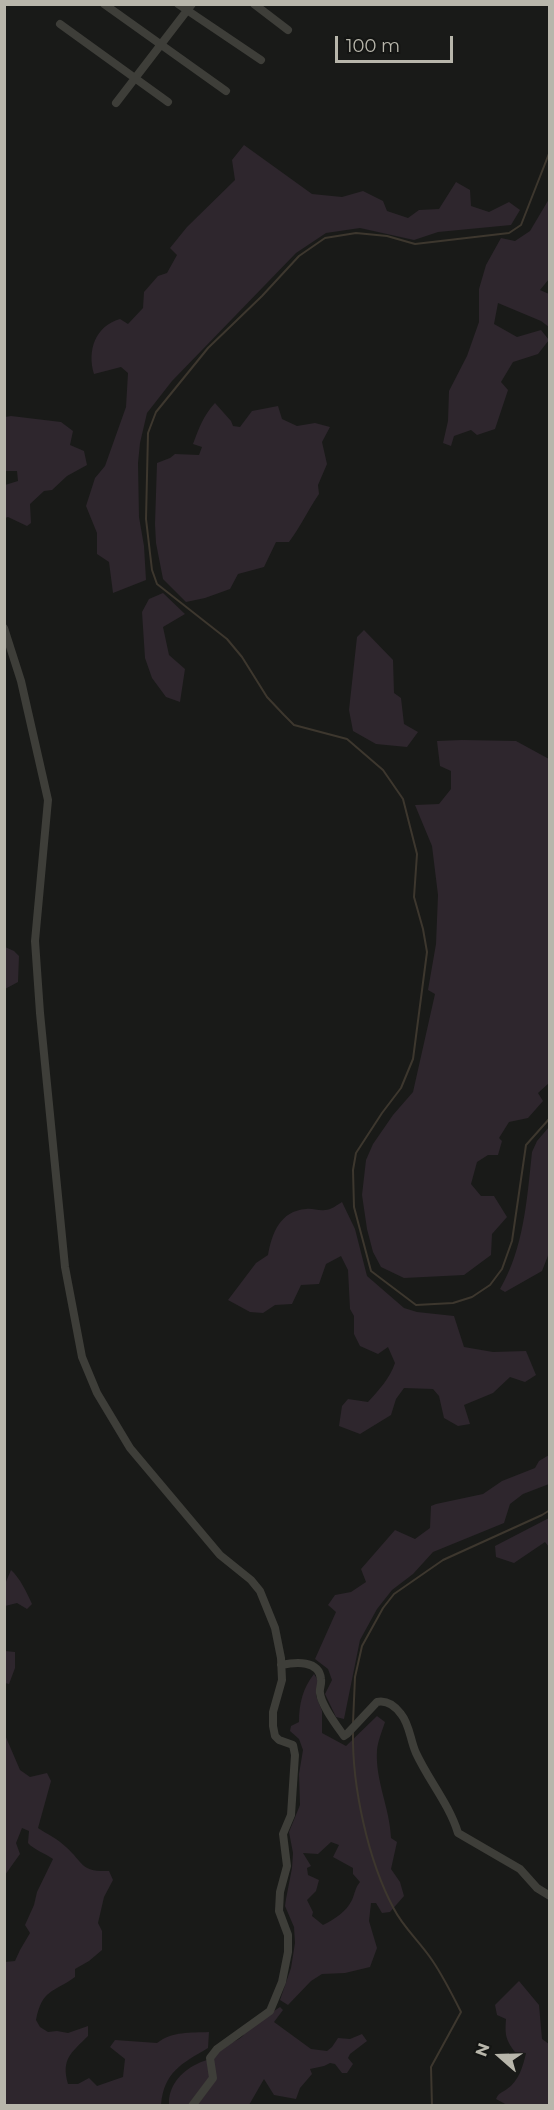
<!DOCTYPE html>
<html>
<head>
<meta charset="utf-8">
<style>
	body { margin:0 }
	#map { position:relative; width:554px; height:2110px; overflow:hidden; background:#191a18; font-family:Montserrat,sans-serif }
	canvas { display:block }
	.frame { position:absolute; inset:0; border:6px solid #b8b6ab; pointer-events:none }
	.north { position:absolute; left:470px; top:2026px; width:60px; height:60px; -webkit-text-stroke:4px #141513; paint-order:stroke; rotate:290deg; font-size:16px; font-weight:700; line-height:24px; text-align:center; color:#b8b6ab }
	.north::after { content:''; display:block; margin:auto; width:21px; height:27px; background:#b8b6ab; clip-path:polygon(50% 0,100% 100%,50% 72%,0 100%) }
	.scale { position:absolute; left:335px; top:36px; width:118px; height:27px; box-sizing:border-box; border:3px solid #b8b6ab; border-top:0; padding-left:8px; font-size:18px; line-height:21px; white-space:nowrap; color:#b8b6ab; -webkit-text-stroke:4px #141513; paint-order:stroke }
</style>
</head>
<body>
<div id="map">
<canvas width="554" height="2110"></canvas>
<div class="frame"></div>
<div class="north">N</div>
<div class="scale">100 m</div>
</div>
<script>
const ctx = document.querySelector('canvas').getContext('2d');
ctx.lineJoin = 'round';
function paint(path, color) {
  ctx.fillStyle = color;
  ctx.fill(path, 'evenodd');
}
function trace(path, color, width, dash) {
  ctx.strokeStyle = color;
  ctx.lineWidth = width;
  ctx.lineCap = dash ? 'butt' : 'round';
  ctx.setLineDash(dash || []);
  ctx.stroke(path);
}
paint(new Path2D(`
	M 244,145 L 312,194 L 342,197 L 363,191 L 383,201 L 387,211 L 408,218 L 419,210 L 439,209 L 456,182 L 470,190 L 471,206 L 489,212 L 509,202 L 520,210 L 511,225 L 438,232 L 414,240 L 360,228 L 326,233 L 296,253 L 172,381 L 147,413 L 140,443 L 138,463 L 139,517 L 144,546 L 146,580 L 113,593 L 109,562 L 97,554 L 97,533 L 86,506 L 95,478 L 105,466 L 126,407 L 128,373 L 121,367 L 94,374 C 87,351 95,326 120,319 L 128,324 L 143,308 L 144,292 L 158,276 L 167,273 L 177,255 L 170,248 L 187,227 L 235,180 L 232,160 Z
	M 549,199 L 549,279 L 540,290 L 549,294 L 549,327 L 541,321 L 498,303 L 494,324 L 517,337 L 541,330 L 549,340 L 538,354 L 513,362 L 501,382 L 508,390 L 495,429 L 477,435 L 471,430 L 454,436 L 451,446 L 443,443 L 448,421 L 449,391 L 467,356 L 479,322 L 479,289 L 486,265 L 501,238 L 515,241 L 530,231 Z
	M 215,403 L 231,421 L 233,426 L 240,427 L 252,411 L 278,406 L 282,419 L 297,426 L 315,423 L 330,427 L 322,442 L 327,464 L 318,485 L 319,494 C 308,510 301,526 289,542 L 276,542 L 264,567 L 238,574 L 230,589 L 205,598 L 186,602 L 163,579 L 156,543 L 155,524 L 157,463 L 170,458 L 175,454 L 199,455 L 202,447 L 193,444 C 199,428 203,416 215,403 Z
	M 11,416 L 61,422 L 73,431 L 70,445 L 84,451 L 87,465 L 67,476 L 52,490 L 44,491 L 30,504 L 31,523 L 27,526 L 8,517 L 5,518 L 5,485 L 18,481 L 17,471 L 5,471 L 5,417 Z
	M 163,593 L 185,614 L 163,627 L 169,655 L 185,669 L 180,702 L 166,697 L 152,678 L 145,658 L 142,612 L 149,599 Z
	M 364,630 L 393,660 L 394,693 L 401,698 L 404,724 L 418,732 L 407,747 L 376,744 L 353,731 L 349,710 L 357,637 Z
	M 462,740 L 516,741 L 549,759 L 549,1083 L 538,1093 L 543,1101 L 528,1118 L 509,1122 L 499,1138 L 502,1141 L 498,1155 L 488,1155 L 477,1162 L 471,1184 L 481,1196 L 494,1196 L 507,1217 L 492,1234 L 491,1255 L 464,1275 L 404,1278 L 381,1267 L 373,1252 L 367,1229 L 362,1195 L 366,1160 L 373,1144 L 393,1115 L 413,1092 L 435,994 L 428,990 L 436,944 L 438,895 L 432,846 L 415,805 L 439,804 L 451,789 L 451,771 L 440,766 L 437,741 Z
	M 5,947 L 14,951 L 19,956 L 18,982 L 5,989 Z
	M 549,1127 L 549,1253 L 542,1271 L 505,1292 L 500,1289 C 524,1248 527,1199 532,1152 L 537,1141 Z
	M 342,1202 L 355,1229 L 367,1276 L 404,1308 L 417,1312 L 454,1316 L 464,1347 L 493,1352 L 526,1351 L 536,1375 L 525,1382 L 510,1377 L 493,1393 L 464,1405 L 470,1424 L 458,1426 L 444,1418 L 439,1396 L 433,1389 L 404,1388 L 396,1399 L 391,1415 L 360,1434 L 339,1426 L 342,1406 L 348,1399 L 368,1402 C 379,1390 390,1378 395,1363 L 388,1347 L 378,1354 L 360,1346 L 354,1334 L 354,1316 L 350,1309 L 348,1270 L 341,1256 L 326,1264 L 319,1284 L 301,1285 L 292,1304 L 275,1305 L 263,1313 L 250,1312 L 228,1300 L 256,1263 L 268,1255 C 272,1233 280,1211 306,1209 C 312,1208 319,1211 325,1210 C 331,1210 337,1205 342,1202 Z
	M 549,1455 L 549,1484 L 523,1494 L 510,1504 L 504,1523 L 433,1552 L 413,1574 L 392,1590 L 377,1609 L 360,1640 L 344,1719 L 336,1717 L 325,1694 L 332,1680 L 328,1669 L 315,1659 L 336,1612 L 328,1605 L 335,1595 L 351,1592 L 366,1582 L 361,1569 L 395,1530 L 415,1539 L 430,1528 L 431,1506 L 436,1504 L 483,1494 L 502,1481 L 535,1468 L 539,1461 Z
	M 549,1518 L 549,1547 L 545,1542 L 514,1563 L 496,1557 L 495,1546 Z
	M 11,1570 C 20,1578 27,1593 32,1604 L 27,1609 L 17,1603 L 5,1606 L 5,1584 Z
	M 5,1651 L 15,1652 L 15,1668 L 9,1684 L 5,1683 Z
	M 314,1674 L 319,1682 L 316,1696 L 322,1711 L 322,1733 L 346,1746 L 377,1716 L 385,1722 C 382,1731 378,1741 377,1750 C 375,1781 390,1808 391,1838 L 397,1842 L 391,1869 L 400,1882 L 404,1896 L 390,1912 L 382,1913 L 376,1903 L 371,1903 L 369,1921 L 377,1948 L 370,1967 L 345,1973 L 322,1974 L 311,1981 L 288,2005 L 280,2000 L 291,1968 L 295,1943 L 294,1927 L 285,1906 L 286,1899 L 292,1868 L 293,1853 L 289,1832 L 300,1805 L 299,1774 L 303,1750 L 299,1739 L 290,1731 L 291,1726 L 299,1722 C 299,1703 303,1688 314,1674 ZM 331,1842 L 339,1845 L 333,1857 L 353,1868 L 353,1874 L 360,1882 C 355,1888 355,1893 352,1900 C 346,1912 335,1919 323,1925 L 312,1916 L 313,1912 L 307,1900 L 316,1891 L 319,1880 L 308,1875 L 307,1868 L 311,1866 L 303,1853 L 318,1854 Z
	M 5,1735 L 20,1770 L 30,1777 L 47,1773 L 51,1781 L 38,1828 C 47,1834 58,1839 66,1847 C 84,1863 80,1872 109,1871 L 113,1880 L 104,1897 L 98,1923 L 102,1931 L 102,1950 L 89,1961 L 75,1969 L 75,1977 C 53,1993 42,1989 36,2020 L 40,2027 L 48,2032 L 57,2031 L 68,2033 L 88,2026 L 88,2036 C 71,2053 61,2059 68,2084 L 78,2084 L 89,2078 L 97,2086 L 123,2077 L 125,2059 L 110,2047 L 115,2040 L 157,2043 C 173,2031 190,2033 209,2032 L 208,2048 C 181,2064 164,2072 161,2105 L 5,2105 L 5,1962 L 15,1961 L 20,1950 L 30,1933 L 25,1925 L 34,1905 L 37,1892 L 53,1859 C 45,1853 34,1850 28,1843 L 29,1831 L 22,1828 L 16,1843 L 20,1854 L 5,1875 Z
	M 519,1981 L 539,2005 L 542,2039 L 549,2044 L 550,2069 L 548,2073 L 549,2078 L 549,2105 L 507,2105 L 496,2099 C 499,2092 502,2093 507,2089 C 519,2081 523,2066 526,2053 L 515,2052 C 505,2039 505,2034 506,2019 L 497,2015 L 495,2005 Z
	M 280,2007 L 283,2010 L 274,2022 L 311,2049 L 327,2051 L 332,2047 L 338,2038 L 350,2039 L 362,2034 L 367,2041 L 350,2054 L 348,2058 L 353,2064 L 347,2073 L 342,2073 L 335,2064 L 330,2063 L 324,2066 L 310,2069 L 312,2074 L 300,2088 L 296,2099 L 274,2095 L 264,2079 L 249,2105 L 169,2105 C 168,2087 180,2072 197,2064 C 202,2061 209,2060 214,2056 C 218,2054 221,2049 225,2046 C 234,2040 242,2041 247,2029 Z`), '#2e262d');
trace(new Path2D(`
	M 550,151 L 521,225 L 509,233 L 415,244 L 387,236 L 356,233 L 325,238 L 299,256 L 262,296 L 208,348 L 156,412 L 148,433 L 146,519 L 152,570 L 157,584 L 227,639 L 242,657 L 267,697 L 284,715 L 294,725 L 347,739 L 383,770 L 403,799 L 417,854 L 414,897 L 423,929 L 427,952 L 413,1059 L 401,1088 L 382,1113 L 356,1153 L 353,1170 L 354,1207 L 371,1271 L 416,1305 L 453,1303 L 472,1297 L 490,1285 L 502,1269 L 512,1241 L 526,1145 L 550,1118
	M 353,1723 L 355,1677 L 362,1646 L 383,1608 L 394,1594 L 443,1560 L 542,1515 L 550,1510
	M 353,1732 C 352,1786 368,1861 394,1909 C 403,1927 420,1942 432,1960 C 443,1976 452,1994 461,2012 L 431,2067 L 432,2106`), '#3d372e', 2);
trace(new Path2D(`
	M 104,4 L 226,91
	M 178,4 L 261,60
	M 254,4 L 288,30
	M 60,24 L 168,102
	M 116,103 L 192,4
	M 4,628 L 21,681 L 48,800 L 35,941 L 40,1013 L 65,1267 L 82,1357 L 97,1393 L 130,1448 L 220,1555 L 251,1580 L 260,1591 L 275,1628 L 281,1658 L 282,1680 L 273,1712 L 273,1726 L 275,1736 L 279,1740 L 293,1745 L 295,1755 L 291,1815 L 283,1834 L 287,1866 L 280,1892 L 279,1911 L 288,1935 L 288,1952 L 282,1982 L 270,2011 L 217,2049 L 210,2058 L 213,2078 L 192,2106
	M 281,1665 C 296,1662 319,1660 321,1679 C 322,1684 319,1689 320,1693 C 321,1705 337,1726 344,1736 L 347,1734 L 377,1702 C 387,1700 395,1706 401,1714 C 410,1725 410,1740 416,1753 C 429,1781 449,1804 458,1833 L 520,1869 L 537,1888 L 550,1896`), '#3e3e39', 8);
</script>
</body>
</html>
